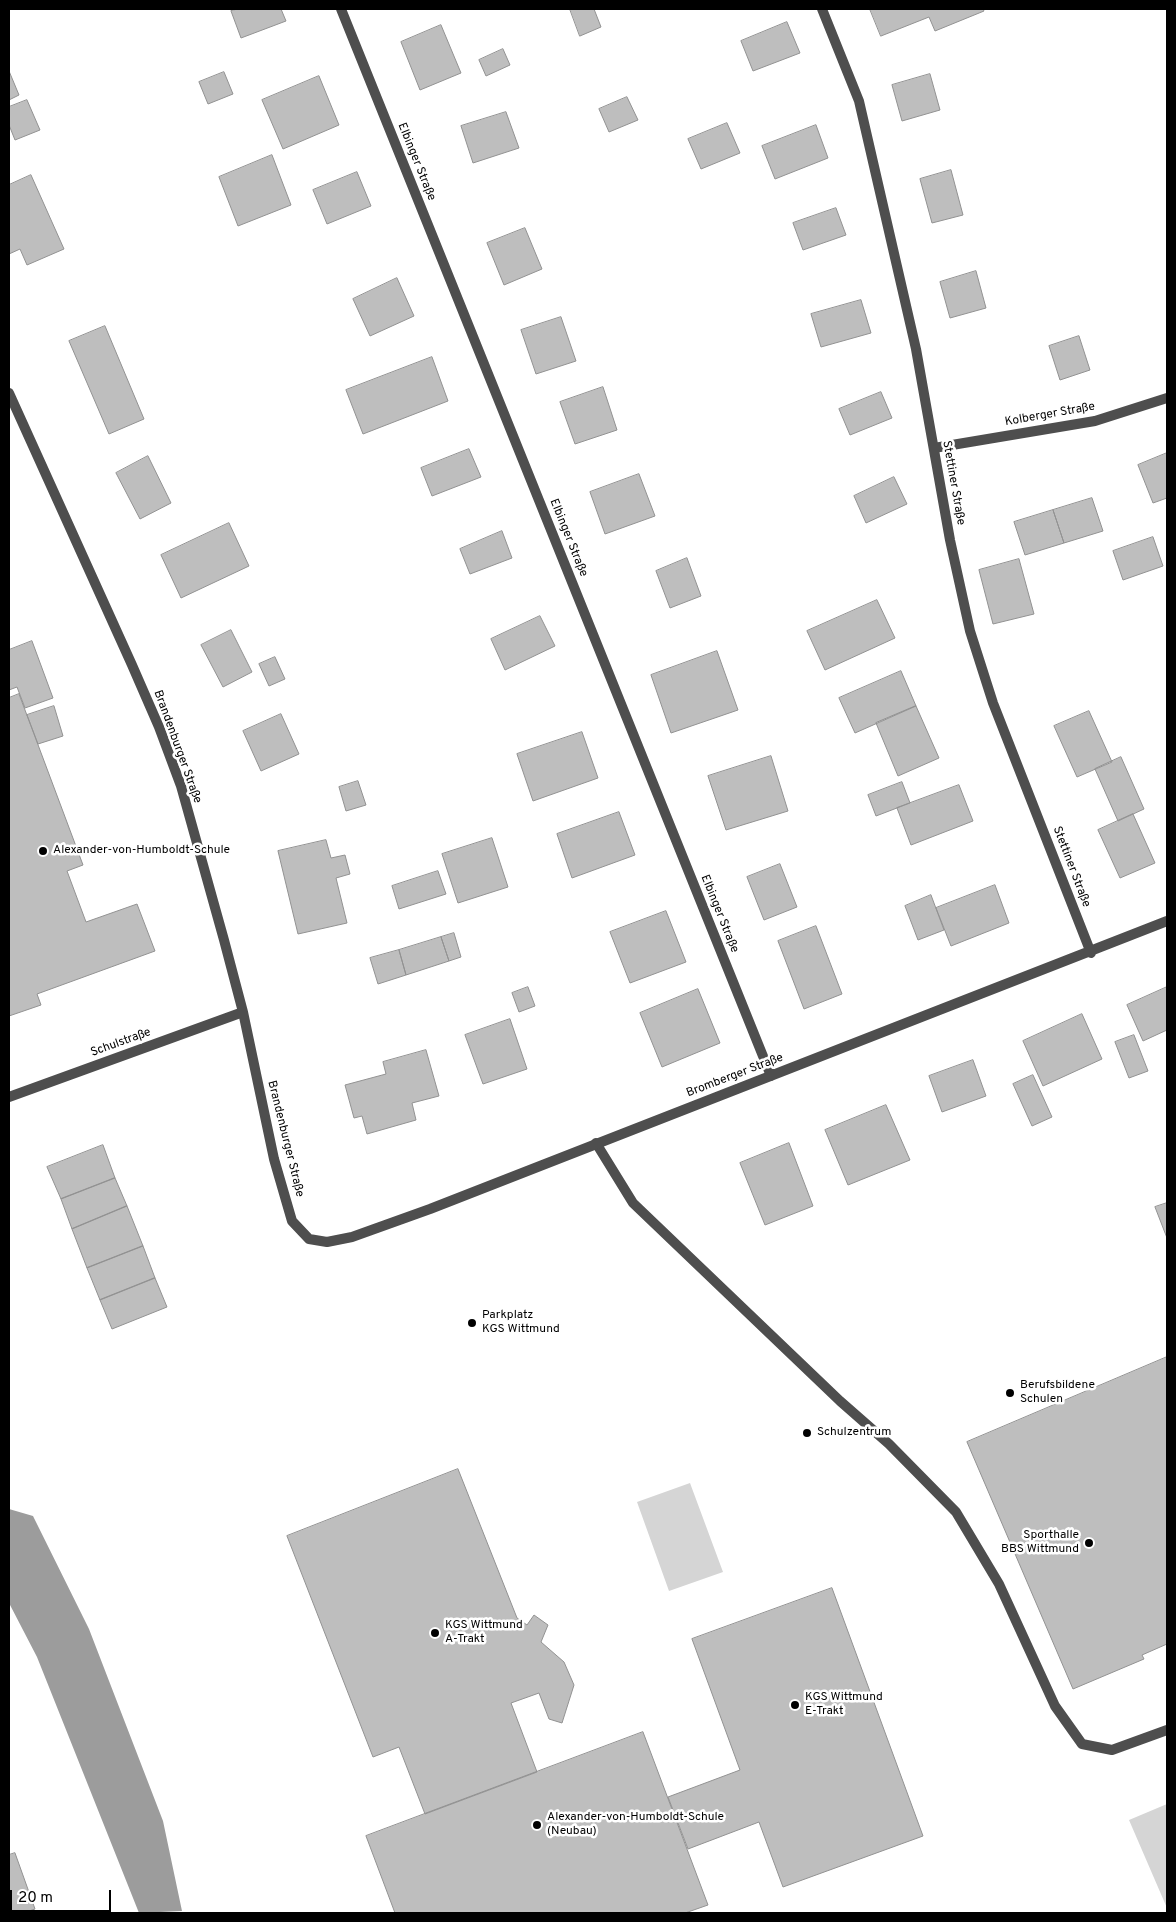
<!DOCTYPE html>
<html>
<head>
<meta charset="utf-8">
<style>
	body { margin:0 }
	#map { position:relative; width:1176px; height:1922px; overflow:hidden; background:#fff; font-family:Overpass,sans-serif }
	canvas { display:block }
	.frame { position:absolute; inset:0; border:10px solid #000; pointer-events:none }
	.scale { position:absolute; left:10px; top:1890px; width:101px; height:22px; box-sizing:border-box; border:2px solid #000; border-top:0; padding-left:6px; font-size:15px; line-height:18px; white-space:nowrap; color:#000; -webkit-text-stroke:4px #fff; paint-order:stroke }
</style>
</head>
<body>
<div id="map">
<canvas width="1176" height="1922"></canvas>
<div class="frame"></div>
<div class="scale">20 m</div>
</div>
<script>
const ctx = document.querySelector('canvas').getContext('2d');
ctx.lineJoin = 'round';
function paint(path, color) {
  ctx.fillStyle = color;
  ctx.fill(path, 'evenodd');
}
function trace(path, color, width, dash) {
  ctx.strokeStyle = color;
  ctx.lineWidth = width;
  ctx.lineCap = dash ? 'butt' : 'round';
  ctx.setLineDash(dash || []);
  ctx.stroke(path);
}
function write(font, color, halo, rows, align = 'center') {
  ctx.font = font + ' Overpass,sans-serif';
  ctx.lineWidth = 5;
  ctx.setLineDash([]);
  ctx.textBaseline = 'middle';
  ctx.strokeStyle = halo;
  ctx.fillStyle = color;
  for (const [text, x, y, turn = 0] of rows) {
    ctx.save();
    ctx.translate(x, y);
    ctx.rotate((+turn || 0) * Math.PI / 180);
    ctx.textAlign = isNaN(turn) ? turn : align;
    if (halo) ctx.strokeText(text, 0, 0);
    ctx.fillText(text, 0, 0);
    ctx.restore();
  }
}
paint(new Path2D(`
	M 690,1483 L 723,1572 L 669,1591 L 637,1502 Z
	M 1167,1804 L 1167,1908 L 1129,1820 Z`), '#d5d5d5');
paint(new Path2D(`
	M 9,1509 L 33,1516 L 89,1629 L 163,1821 L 182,1911 L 139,1913 L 37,1657 L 9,1603 Z`), '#9c9c9c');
const building = new Path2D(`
	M 238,9 L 281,9 L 286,21 L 241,38 L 231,11 Z
	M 570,9 L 594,9 L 601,27 L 580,36 Z
	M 870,9 L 983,9 L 984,11 L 935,31 L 929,17 L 881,36 Z
	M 787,22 L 800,53 L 753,71 L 741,41 Z
	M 441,25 L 461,73 L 420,90 L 401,42 Z
	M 503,49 L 510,65 L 486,76 L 479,60 Z
	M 9,71 L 19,95 L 9,100 Z
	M 224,72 L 233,94 L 208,104 L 199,82 Z
	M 930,74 L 940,110 L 902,121 L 892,85 Z
	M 319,76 L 339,125 L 283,149 L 262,100 Z
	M 627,97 L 638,120 L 609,132 L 599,109 Z
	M 27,100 L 40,130 L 15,140 L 9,125 L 9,107 Z
	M 506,112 L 519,148 L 473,163 L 461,126 Z
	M 727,123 L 740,153 L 701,169 L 688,139 Z
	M 816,125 L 828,158 L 775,179 L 762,146 Z
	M 272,155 L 291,205 L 238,226 L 219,177 Z
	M 951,170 L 963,215 L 932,223 L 920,179 Z
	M 357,172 L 371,206 L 327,224 L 313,190 Z
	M 31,175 L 64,249 L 27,265 L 20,249 L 9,254 L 9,185 Z
	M 836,208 L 846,235 L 803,250 L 793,223 Z
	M 525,228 L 542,269 L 504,285 L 487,243 Z
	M 976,271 L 986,308 L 950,318 L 940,282 Z
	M 397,278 L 414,316 L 370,336 L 353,299 Z
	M 861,300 L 871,333 L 821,347 L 811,314 Z
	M 561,317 L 576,361 L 536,374 L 521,330 Z
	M 105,326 L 144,419 L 109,434 L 69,341 Z
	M 1079,336 L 1090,370 L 1060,380 L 1049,346 Z
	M 432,357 L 448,401 L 363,434 L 346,390 Z
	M 603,387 L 617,430 L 575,444 L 560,402 Z
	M 881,392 L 892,418 L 850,435 L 839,409 Z
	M 469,449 L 481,477 L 432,496 L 421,468 Z
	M 1167,453 L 1167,498 L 1153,503 L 1138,465 Z
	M 148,456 L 171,503 L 140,519 L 116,473 Z
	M 639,474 L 655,516 L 605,534 L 590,492 Z
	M 894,477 L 907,504 L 866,523 L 854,496 Z
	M 1092,498 L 1103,531 L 1064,543 L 1053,510 Z
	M 1053,510 L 1064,543 L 1025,555 L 1014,522 Z
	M 229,523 L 249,566 L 181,598 L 161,555 Z
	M 502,531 L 512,558 L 470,574 L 460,549 Z
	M 1153,537 L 1163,566 L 1123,580 L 1113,551 Z
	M 687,558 L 701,596 L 670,608 L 656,571 Z
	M 1019,559 L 1034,614 L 993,624 L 979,570 Z
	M 877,600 L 895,638 L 825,670 L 807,631 Z
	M 540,616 L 555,646 L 505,670 L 491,639 Z
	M 231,630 L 252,672 L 223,687 L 201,645 Z
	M 32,641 L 53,698 L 25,708 L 17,687 L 9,690 L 9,650 Z
	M 717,651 L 738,710 L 671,733 L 651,675 Z
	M 275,657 L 285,679 L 269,686 L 259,664 Z
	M 901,671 L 916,706 L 855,733 L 839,698 Z
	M 19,694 L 83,865 L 67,871 L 86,922 L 137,904 L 155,951 L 37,994 L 41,1005 L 9,1016 L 9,698 Z
	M 54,706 L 63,736 L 38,744 L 27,715 Z
	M 916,706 L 939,758 L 898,776 L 876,723 Z
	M 1089,711 L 1112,762 L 1077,777 L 1054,726 Z
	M 281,714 L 299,754 L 261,771 L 243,731 Z
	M 582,732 L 598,778 L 533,801 L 517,754 Z
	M 771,756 L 788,811 L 726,830 L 708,776 Z
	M 1121,757 L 1144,809 L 1118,821 L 1095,769 Z
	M 358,781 L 366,805 L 346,811 L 339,787 Z
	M 902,782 L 910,803 L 876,816 L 868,795 Z
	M 959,785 L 973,821 L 911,845 L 897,808 Z
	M 619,812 L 635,855 L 572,878 L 557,834 Z
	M 1133,814 L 1155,863 L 1120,878 L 1098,830 Z
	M 492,838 L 508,887 L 458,903 L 442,854 Z
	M 326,840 L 331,858 L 345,855 L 350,874 L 336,878 L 347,923 L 298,934 L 278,851 Z
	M 780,864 L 797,907 L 764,920 L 747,877 Z
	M 438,871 L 446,894 L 399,909 L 392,886 Z
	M 995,885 L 1009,923 L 951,946 L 936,908 Z
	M 931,895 L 944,930 L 918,940 L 905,906 Z
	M 666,911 L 686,962 L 630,983 L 610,932 Z
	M 816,926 L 842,994 L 804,1009 L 778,941 Z
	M 454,933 L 461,957 L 449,961 L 441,937 Z
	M 441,937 L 449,961 L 406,975 L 399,950 Z
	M 399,950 L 406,975 L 378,984 L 370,958 Z
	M 528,987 L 535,1006 L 519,1012 L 512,993 Z
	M 1167,987 L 1167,1030 L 1143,1041 L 1127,1005 Z
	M 698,989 L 720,1043 L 662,1067 L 640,1013 Z
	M 1082,1014 L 1102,1059 L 1043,1086 L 1023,1041 Z
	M 510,1019 L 527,1069 L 483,1084 L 465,1035 Z
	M 1134,1035 L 1148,1071 L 1129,1078 L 1115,1042 Z
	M 426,1050 L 439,1096 L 412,1103 L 416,1120 L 367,1134 L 362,1116 L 354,1118 L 345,1085 L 386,1074 L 383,1062 Z
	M 973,1060 L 986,1096 L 942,1112 L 929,1076 Z
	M 1033,1075 L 1052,1117 L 1032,1126 L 1013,1084 Z
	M 886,1105 L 910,1160 L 848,1185 L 825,1130 Z
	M 789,1143 L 813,1206 L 765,1225 L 740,1163 Z
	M 103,1145 L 115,1178 L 61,1199 L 47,1167 Z
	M 115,1178 L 127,1206 L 72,1229 L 61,1199 Z
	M 1167,1203 L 1167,1238 L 1155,1207 Z
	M 127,1206 L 143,1246 L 87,1268 L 72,1229 Z
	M 143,1246 L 155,1278 L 100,1300 L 87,1268 Z
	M 155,1278 L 167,1307 L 112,1329 L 100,1300 Z
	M 1167,1357 L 1167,1644 L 1142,1655 L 1144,1659 L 1073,1689 L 967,1442 Z
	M 458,1469 L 517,1618 L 527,1625 L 534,1615 L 548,1625 L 541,1642 L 564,1662 L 574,1685 L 562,1723 L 549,1719 L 539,1693 L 511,1703 L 537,1772 L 425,1814 L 399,1747 L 373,1757 L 287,1536 Z
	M 832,1588 L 923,1836 L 783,1887 L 759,1822 L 688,1849 L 668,1797 L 740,1770 L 692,1639 Z
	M 643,1732 L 708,1905 L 685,1913 L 395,1913 L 366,1836 Z
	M 15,1853 L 35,1909 L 23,1913 L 9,1913 L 9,1855 Z`);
paint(building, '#bebebe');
trace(building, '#929292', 1);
trace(new Path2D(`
	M 596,1143 L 633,1203 L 840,1401 L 889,1444 L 956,1512 L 999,1584 L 1055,1706 L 1082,1744 L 1112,1750 L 1167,1730`), '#4e4e4e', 10);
trace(new Path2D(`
	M 341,9 L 771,1076
	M 822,9 L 859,101 L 916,349 L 950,540 L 970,631 L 993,703 L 1091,953
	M 9,393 L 132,665 L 159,727 L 181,786 L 224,940 L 243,1012 L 274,1159 L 292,1221 L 309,1239 L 327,1242 L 352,1237 L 430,1209 L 1167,921
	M 934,448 L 1095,421 L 1167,398
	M 9,1097 L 243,1012`), '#4e4e4e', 10);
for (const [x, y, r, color] of [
	[43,851,5,"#000"],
	[472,1323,5,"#000"],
	[1010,1393,5,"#000"],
	[807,1433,5,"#000"],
	[1089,1543,5,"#000"],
	[435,1633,5,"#000"],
	[795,1705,5,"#000"],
	[537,1825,5,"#000"]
]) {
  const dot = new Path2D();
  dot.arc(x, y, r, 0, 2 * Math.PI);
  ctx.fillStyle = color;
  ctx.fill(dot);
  trace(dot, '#fff', 2);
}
write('12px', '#000', '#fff', [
	["Elbinger Straße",416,162,68],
	["Kolberger Straße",1050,415,-10],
	["Stettiner Straße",953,483,80],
	["Elbinger Straße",568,538,68],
	["Brandenburger Straße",177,747,70],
	["Stettiner Straße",1071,867,69],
	["Elbinger Straße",719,914,68],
	["Schulstraße",121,1043,-20],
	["Bromberger Straße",735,1076,-21],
	["Brandenburger Straße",285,1139,76]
]);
write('12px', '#000', '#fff', [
	["Alexander-von-Humboldt-Schule",53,851],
	["Parkplatz",482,1316],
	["KGS Wittmund",482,1330],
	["Berufsbildene",1020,1386],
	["Schulen",1020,1400],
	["Schulzentrum",817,1433],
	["Sporthalle",1079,1536,"right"],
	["BBS Wittmund",1079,1550,"right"],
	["KGS Wittmund",445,1626],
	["A-Trakt",445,1640],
	["KGS Wittmund",805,1698],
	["E-Trakt",805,1712],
	["Alexander-von-Humboldt-Schule",547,1818],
	["(Neubau)",547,1832]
], 'left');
</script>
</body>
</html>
